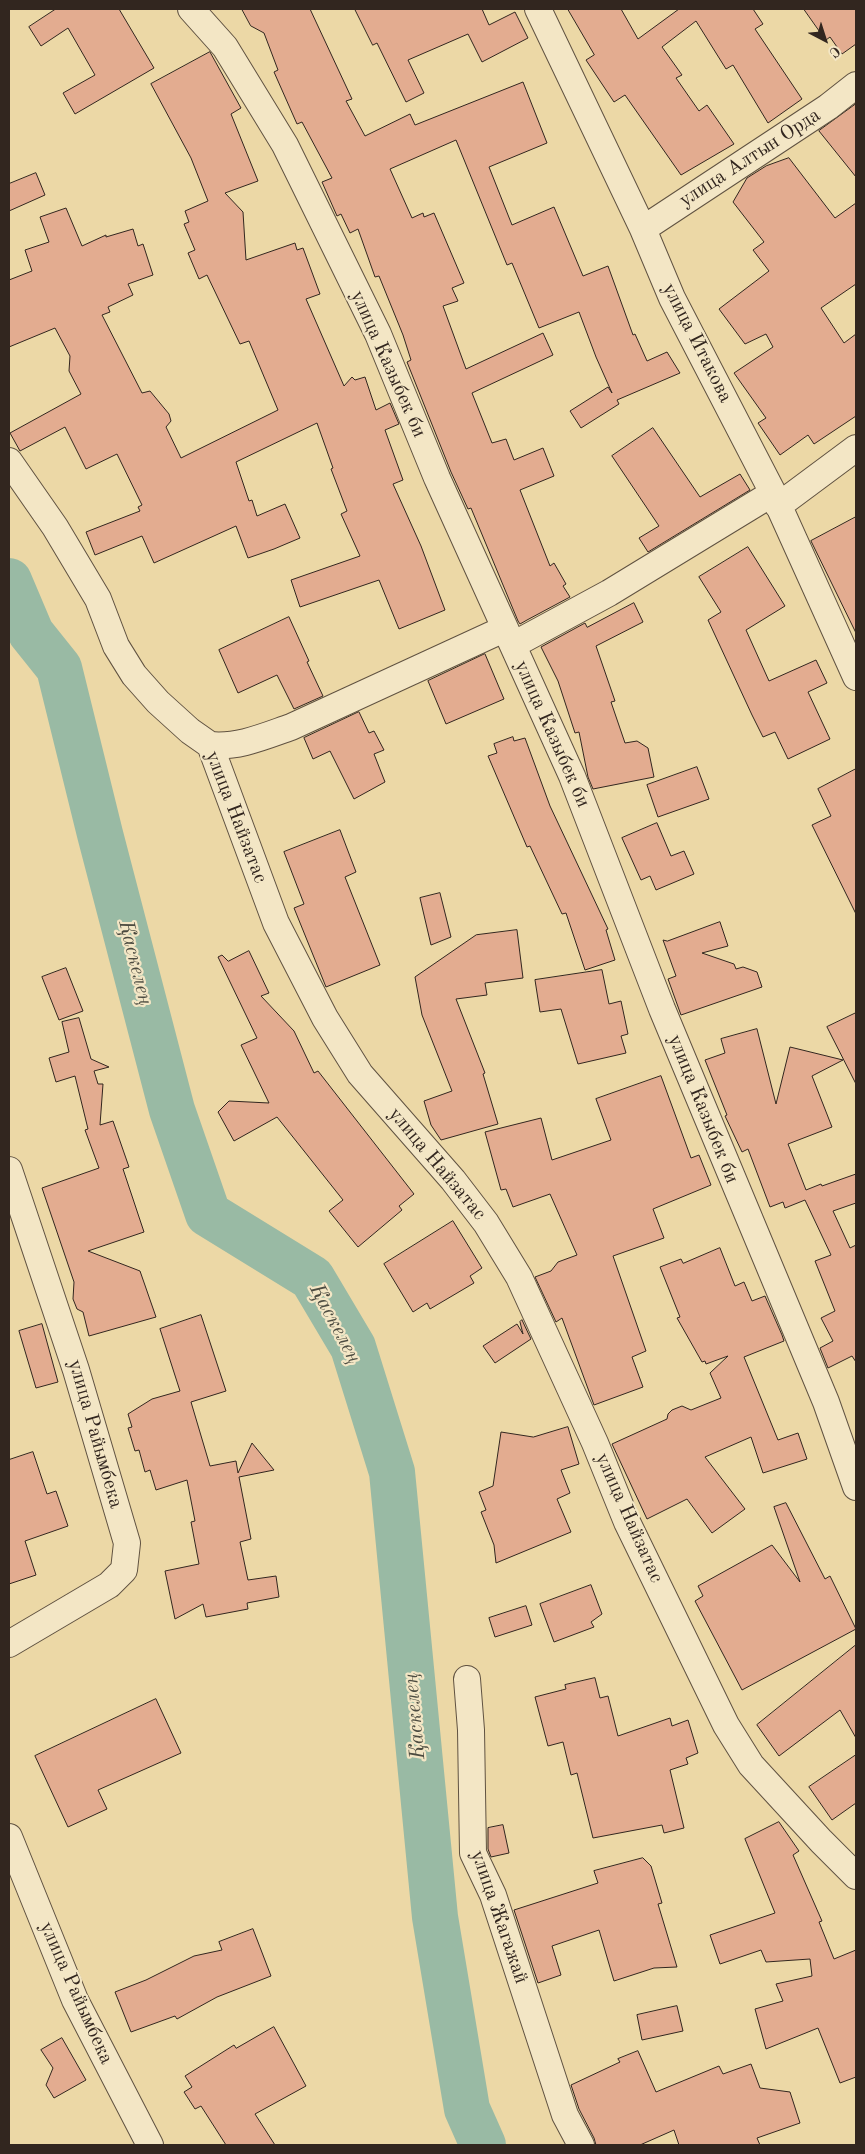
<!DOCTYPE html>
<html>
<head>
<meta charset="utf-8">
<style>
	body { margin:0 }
	#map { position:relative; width:865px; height:2154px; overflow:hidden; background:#ecd8a6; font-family:"Old Standard TT",serif }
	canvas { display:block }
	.frame { position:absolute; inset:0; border:10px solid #32261f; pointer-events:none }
	.north { position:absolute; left:800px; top:15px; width:50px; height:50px; -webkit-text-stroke:4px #f3e6c5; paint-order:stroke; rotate:140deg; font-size:14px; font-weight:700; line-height:20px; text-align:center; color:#32261f }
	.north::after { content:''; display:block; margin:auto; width:18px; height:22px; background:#32261f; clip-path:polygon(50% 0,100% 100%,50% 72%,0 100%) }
</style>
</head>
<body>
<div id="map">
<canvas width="865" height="2154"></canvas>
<div class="frame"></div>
<div class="north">С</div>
</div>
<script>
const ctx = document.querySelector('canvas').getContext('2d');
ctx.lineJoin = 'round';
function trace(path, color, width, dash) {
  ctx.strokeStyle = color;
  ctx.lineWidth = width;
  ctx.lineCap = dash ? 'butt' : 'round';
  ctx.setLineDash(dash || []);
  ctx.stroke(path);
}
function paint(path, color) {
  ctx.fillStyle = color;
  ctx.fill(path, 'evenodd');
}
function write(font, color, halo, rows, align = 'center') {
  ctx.font = font + ' "Old Standard TT",serif';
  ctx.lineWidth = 4.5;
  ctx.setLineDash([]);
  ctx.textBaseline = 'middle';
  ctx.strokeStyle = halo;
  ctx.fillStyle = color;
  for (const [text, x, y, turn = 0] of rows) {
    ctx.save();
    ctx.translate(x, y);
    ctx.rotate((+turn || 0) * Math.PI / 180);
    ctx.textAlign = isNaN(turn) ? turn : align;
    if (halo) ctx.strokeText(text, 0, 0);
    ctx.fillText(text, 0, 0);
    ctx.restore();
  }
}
trace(new Path2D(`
	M 9,581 L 31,633 L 59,668 L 100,834 L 172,1110 L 208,1214 L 312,1278 L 353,1347 L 392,1472 L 435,1917 L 467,2109 L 483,2145`), '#99baa4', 46);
const building = new Path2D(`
	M 56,9 L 119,9 L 154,68 L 75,114 L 63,93 L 95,75 L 68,28 L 41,46 L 29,27 Z
	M 242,9 L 310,9 L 352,99 L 346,101 L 365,136 L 410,114 L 415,125 L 523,82 L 547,143 L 489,167 L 512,225 L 554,207 L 583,276 L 608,266 L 633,335 L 635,334 L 647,361 L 667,352 L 680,373 L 617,400 L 619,404 L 581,428 L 570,411 L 608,387 L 612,393 L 596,357 L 579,312 L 539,328 L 512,263 L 507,265 L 456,140 L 390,169 L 412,218 L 423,213 L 424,217 L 434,213 L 464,283 L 452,288 L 458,301 L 443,306 L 466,369 L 543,333 L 553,355 L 472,393 L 492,443 L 506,439 L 514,460 L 543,448 L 554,476 L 520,490 L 550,566 L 554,563 L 566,584 L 563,586 L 570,597 L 527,620 L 520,624 L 518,621 L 471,508 L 468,509 L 451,472 L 407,362 L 411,360 L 403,335 L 379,276 L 375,277 L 358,229 L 350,233 L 341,214 L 337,216 L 322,182 L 332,178 L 302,122 L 297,124 L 274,72 L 278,70 L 264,33 L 251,26 Z
	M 355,9 L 482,9 L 489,25 L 515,12 L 528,38 L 482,62 L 468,34 L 408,60 L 424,93 L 406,102 L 377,43 L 373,45 Z
	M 568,9 L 621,9 L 638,39 L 679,9 L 753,9 L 763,24 L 755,29 L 802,99 L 768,123 L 733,65 L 726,69 L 696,21 L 662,47 L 682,75 L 676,78 L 699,111 L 707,105 L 734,144 L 681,175 L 625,95 L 614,102 L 586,60 L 594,55 Z
	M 804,9 L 856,9 L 856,44 L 842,54 L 830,37 L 826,40 Z
	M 210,52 L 241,108 L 231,114 L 258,181 L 225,193 L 243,212 L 246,260 L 295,243 L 297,250 L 303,248 L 320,294 L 306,299 L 344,386 L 352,377 L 355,380 L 365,377 L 376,410 L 390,403 L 399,424 L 385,430 L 403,480 L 393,484 L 421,546 L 445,610 L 399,629 L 379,580 L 300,607 L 291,580 L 360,556 L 341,514 L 347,511 L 331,469 L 333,468 L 317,423 L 236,462 L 249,501 L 252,500 L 257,516 L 285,504 L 300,538 L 274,549 L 248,558 L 236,526 L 154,563 L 142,536 L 95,555 L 86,532 L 140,511 L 138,507 L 142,505 L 117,454 L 86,469 L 65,427 L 20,451 L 10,433 L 81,394 L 69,371 L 70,356 L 55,328 L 9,347 L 9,280 L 32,271 L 25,250 L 49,242 L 40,217 L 66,208 L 82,246 L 106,235 L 106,237 L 133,229 L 138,246 L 143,244 L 153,275 L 128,284 L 133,295 L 108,307 L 110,312 L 102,315 L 142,393 L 150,391 L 169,414 L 171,421 L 166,427 L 181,458 L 278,410 L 249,341 L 240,344 L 207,275 L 199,279 L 188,253 L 195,250 L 184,224 L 189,222 L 185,211 L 208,201 L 191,158 L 151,84 Z
	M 856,104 L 856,177 L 819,131 Z
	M 789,158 L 835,218 L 856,203 L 856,284 L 821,308 L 844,343 L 856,334 L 856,416 L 814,444 L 808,435 L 780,455 L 758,423 L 766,418 L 734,373 L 773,347 L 766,334 L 745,344 L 719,309 L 769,271 L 753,250 L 764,242 L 733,202 L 747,178 L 766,166 Z
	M 36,173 L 45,195 L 9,211 L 9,184 Z
	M 653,428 L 700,497 L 740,474 L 750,490 L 648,552 L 639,538 L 659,526 L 612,456 Z
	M 856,517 L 856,633 L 811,541 Z
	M 748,547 L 785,606 L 746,630 L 769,681 L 816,660 L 827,683 L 808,692 L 830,739 L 788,759 L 775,732 L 763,737 L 752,715 L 708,620 L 721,612 L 699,577 Z
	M 634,603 L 643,622 L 596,646 L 615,701 L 611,702 L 625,743 L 637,741 L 648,748 L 654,777 L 593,789 L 588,777 L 579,732 L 575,733 L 558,681 L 541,647 L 585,623 L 587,627 Z
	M 289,617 L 309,661 L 307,662 L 323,696 L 294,709 L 277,675 L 238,693 L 219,650 Z
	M 485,654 L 504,699 L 446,724 L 428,681 Z
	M 359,712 L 369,733 L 374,731 L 384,750 L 374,754 L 385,782 L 354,799 L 330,751 L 313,759 L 304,738 Z
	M 513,737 L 514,741 L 525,738 L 550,806 L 608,929 L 606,930 L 615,960 L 585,970 L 566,913 L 562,914 L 530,846 L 527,847 L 488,756 L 497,753 L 494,744 Z
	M 697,767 L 709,799 L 658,817 L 647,785 Z
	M 856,769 L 856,914 L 812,825 L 831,816 L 818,789 Z
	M 657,823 L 671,856 L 684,851 L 694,874 L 656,890 L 650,876 L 641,880 L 622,838 Z
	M 340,830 L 356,872 L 345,877 L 380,965 L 326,987 L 294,908 L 304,904 L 284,852 Z
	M 440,893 L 451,937 L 431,945 L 420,898 Z
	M 720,922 L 728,946 L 702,953 L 734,964 L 736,969 L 743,967 L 757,972 L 762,987 L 681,1015 L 668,979 L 676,976 L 663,940 L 667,941 Z
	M 517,930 L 523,978 L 485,983 L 487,995 L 456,999 L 485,1073 L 483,1074 L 498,1124 L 441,1140 L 431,1125 L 424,1101 L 452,1091 L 422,1015 L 415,977 L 476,935 Z
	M 249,951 L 269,993 L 261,996 L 294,1031 L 314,1073 L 318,1071 L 414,1194 L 399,1206 L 402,1210 L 358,1247 L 329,1211 L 343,1200 L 277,1117 L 234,1141 L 218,1112 L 229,1101 L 269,1103 L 241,1045 L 257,1038 L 218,957 L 222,955 L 228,961 Z
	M 66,968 L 83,1011 L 59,1020 L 42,977 Z
	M 602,970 L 609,1004 L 621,1001 L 628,1034 L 621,1036 L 626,1053 L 578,1064 L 561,1009 L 540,1012 L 535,980 Z
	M 856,1013 L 856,1084 L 827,1027 Z
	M 79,1018 L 91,1059 L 109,1067 L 94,1071 L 98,1084 L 103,1084 L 100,1125 L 113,1121 L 129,1167 L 123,1169 L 144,1232 L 88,1251 L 140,1271 L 156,1317 L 89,1336 L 83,1312 L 77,1309 L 73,1299 L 74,1282 L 42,1188 L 99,1168 L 85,1130 L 88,1129 L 75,1076 L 56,1082 L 49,1058 L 69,1052 L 62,1022 Z
	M 757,1029 L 776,1104 L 790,1047 L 843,1060 L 812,1076 L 832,1127 L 788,1144 L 806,1190 L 821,1184 L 822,1186 L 856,1174 L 856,1203 L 833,1211 L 850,1248 L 856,1245 L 856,1362 L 852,1356 L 828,1368 L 820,1348 L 833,1341 L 821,1318 L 835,1311 L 815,1261 L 831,1255 L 805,1200 L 785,1208 L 783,1202 L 770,1207 L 748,1149 L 742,1152 L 725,1116 L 727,1115 L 705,1060 L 725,1053 L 721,1039 Z
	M 661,1076 L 691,1158 L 699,1155 L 711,1185 L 653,1209 L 664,1238 L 613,1256 L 646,1351 L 632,1357 L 643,1387 L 594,1405 L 562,1318 L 556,1322 L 535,1277 L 551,1271 L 558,1262 L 577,1255 L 550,1194 L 513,1207 L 506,1189 L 501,1190 L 485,1132 L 541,1118 L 552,1160 L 611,1140 L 596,1099 Z
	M 453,1221 L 482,1268 L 470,1276 L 474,1283 L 430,1309 L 427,1303 L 413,1312 L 384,1264 Z
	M 720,1248 L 735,1286 L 744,1282 L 752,1301 L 765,1296 L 782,1335 L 784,1341 L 744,1357 L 778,1440 L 798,1433 L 807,1459 L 763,1473 L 751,1437 L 705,1457 L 745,1509 L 712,1533 L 687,1499 L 647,1519 L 612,1444 L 667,1419 L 668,1414 L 672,1410 L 682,1406 L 691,1410 L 721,1398 L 710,1373 L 728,1356 L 706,1364 L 705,1361 L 702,1362 L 677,1318 L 680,1317 L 660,1267 L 681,1259 L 683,1263 Z
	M 201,1315 L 226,1391 L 191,1402 L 210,1466 L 236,1461 L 238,1473 L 252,1443 L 274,1470 L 239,1477 L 251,1539 L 240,1542 L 248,1580 L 276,1576 L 279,1597 L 247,1603 L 248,1609 L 206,1617 L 203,1604 L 175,1619 L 165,1571 L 199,1564 L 191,1522 L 195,1521 L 187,1480 L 156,1490 L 150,1470 L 145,1472 L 139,1450 L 135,1451 L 128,1428 L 132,1427 L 128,1414 L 152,1399 L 180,1391 L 160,1329 Z
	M 522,1320 L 531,1339 L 495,1363 L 483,1346 L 517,1324 L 523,1334 L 520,1322 Z
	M 42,1324 L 58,1382 L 36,1388 L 19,1331 Z
	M 568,1427 L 579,1464 L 561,1470 L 570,1493 L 557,1499 L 571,1532 L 496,1563 L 494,1545 L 481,1512 L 486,1510 L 479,1492 L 493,1486 L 501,1432 L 533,1437 Z
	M 33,1452 L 47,1494 L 56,1491 L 68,1526 L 25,1541 L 36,1575 L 9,1584 L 9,1460 Z
	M 786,1503 L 825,1579 L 830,1576 L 856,1629 L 742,1690 L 695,1601 L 703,1596 L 698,1586 L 772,1545 L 800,1582 L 774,1507 Z
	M 591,1585 L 602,1614 L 591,1622 L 594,1627 L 554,1642 L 540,1604 Z
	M 526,1606 L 532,1625 L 495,1637 L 489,1618 Z
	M 856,1645 L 856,1738 L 840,1710 L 779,1756 L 757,1725 Z
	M 595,1678 L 600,1698 L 608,1696 L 618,1736 L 670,1718 L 672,1726 L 688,1720 L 698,1753 L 686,1758 L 688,1764 L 670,1770 L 684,1828 L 664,1833 L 662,1825 L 593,1838 L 577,1773 L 571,1775 L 563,1742 L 548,1746 L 535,1697 L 566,1689 L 565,1685 Z
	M 156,1699 L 181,1753 L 98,1790 L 107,1809 L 68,1827 L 35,1756 Z
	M 856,1755 L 856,1803 L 832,1820 L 809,1787 Z
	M 779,1822 L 799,1851 L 793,1855 L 822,1921 L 819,1922 L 834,1959 L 856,1950 L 856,2077 L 840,2083 L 818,2028 L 766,2049 L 755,2009 L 783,2001 L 776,1984 L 812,1976 L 810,1959 L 766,1962 L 761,1950 L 720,1964 L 710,1935 L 775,1913 L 745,1839 Z
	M 503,1825 L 509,1853 L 491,1857 L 488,1849 L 488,1828 Z
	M 643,1858 L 651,1866 L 662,1903 L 658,1904 L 677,1967 L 654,1968 L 614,1981 L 599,1930 L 552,1946 L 561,1975 L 538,1983 L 514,1910 L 598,1883 L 594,1871 Z
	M 253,1929 L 271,1976 L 217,1997 L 177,2019 L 175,2016 L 131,2032 L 115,1992 L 146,1980 L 194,1956 L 222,1950 L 219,1942 Z
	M 677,2006 L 683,2031 L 642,2040 L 637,2015 Z
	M 274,2027 L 306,2086 L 255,2114 L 275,2145 L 226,2145 L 201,2106 L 195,2109 L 184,2092 L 192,2087 L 185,2076 L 234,2045 L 236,2048 Z
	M 62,2038 L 86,2080 L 54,2098 L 46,2085 L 53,2068 L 41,2050 Z
	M 638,2051 L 656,2092 L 719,2066 L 723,2074 L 751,2064 L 760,2088 L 790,2092 L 800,2123 L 757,2138 L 760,2145 L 679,2145 L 674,2130 L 640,2145 L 596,2145 L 594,2138 L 579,2109 L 571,2085 L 620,2062 L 618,2059 Z`);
paint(building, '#e3ac90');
trace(building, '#32261f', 1);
const minor = new Path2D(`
	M 191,9 L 225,47 L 285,145 L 378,334 L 437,478 L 572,776 L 662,1009 L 826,1402 L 856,1487
	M 538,9 L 643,229 L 672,298 L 773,493 L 856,677
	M 643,229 L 828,107 L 856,85
	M 9,461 L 55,527 L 98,599 L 116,646 L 134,675 L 158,702 L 190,731 L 210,745 L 276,923 L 325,1018 L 360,1074 L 453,1180 L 486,1223 L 519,1277 L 595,1443 L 627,1522 L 726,1725 L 751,1765 L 821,1841 L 856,1876
	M 778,506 L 856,448
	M 513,645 L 609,593 L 773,493
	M 210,745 C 238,748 265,736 291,727 L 504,629
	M 9,1170 L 76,1370 L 127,1543 L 124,1570 L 109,1585 L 9,1644
	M 467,1679 L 471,1730 L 473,1853 L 493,1895 L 565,2115 L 581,2145
	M 9,1837 L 75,2000 L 150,2145`);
trace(minor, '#605241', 28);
trace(minor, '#f3e6c5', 26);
write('20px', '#32261f', '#f3e6c5', [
	["улица Алтын Орда",750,158,-33],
	["улица Итакова",697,343,63],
	["улица Казыбек би",388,364,66],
	["улица Казыбек би",552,734,66],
	["улица Найзатас",236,817,69],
	["улица Казыбек би",703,1109,68],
	["улица Найзатас",437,1164,50],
	["улица Райымбека",95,1434,74],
	["улица Найзатас",629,1518,66],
	["улица Жагажай",499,1917,71],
	["улица Райымбека",76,1993,66]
]);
write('italic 21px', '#4c4b40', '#f3e6c5', [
	["Қаскелең",135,963,76],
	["Қаскелең",335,1324,62],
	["Қаскелең",415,1716,-95]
]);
</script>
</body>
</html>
